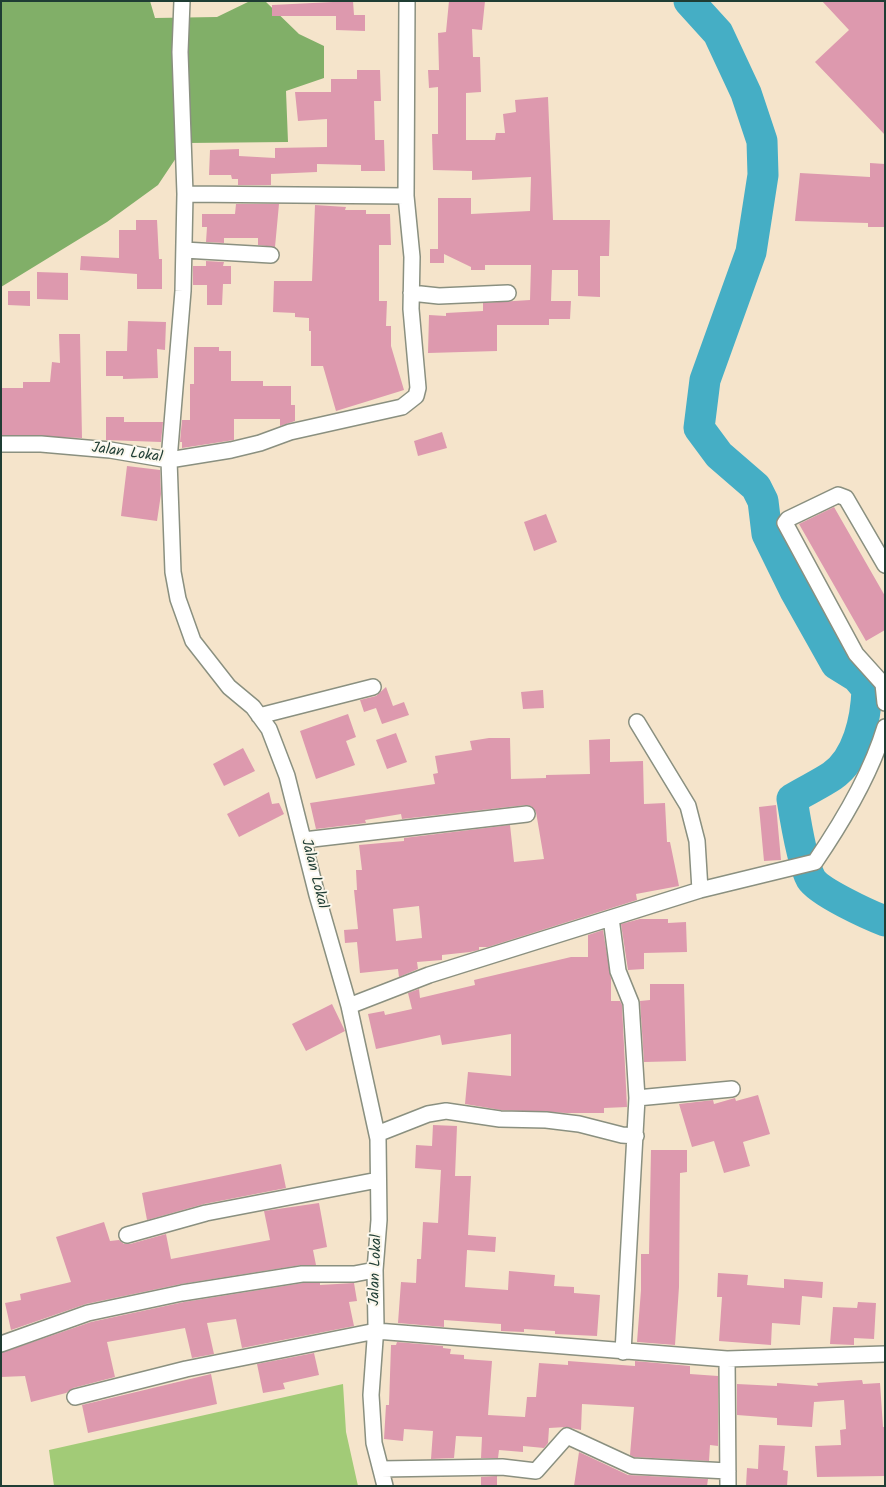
<!DOCTYPE html>
<html>
<head>
<meta charset="utf-8">
<style>
	body { margin:0 }
	#map { position:relative; width:886px; height:1487px; overflow:hidden; background:#f5e4cb; font-family:Kalam,sans-serif }
	canvas { display:block }
	.frame { position:absolute; inset:0; border:2px solid #1f3d34; pointer-events:none }
</style>
</head>
<body>
<div id="map">
<canvas width="886" height="1487"></canvas>
<div class="frame"></div>
</div>
<script>
const ctx = document.querySelector('canvas').getContext('2d');
ctx.lineJoin = 'round';
function paint(path, color) {
  ctx.fillStyle = color;
  ctx.fill(path, 'evenodd');
}
function trace(path, color, width, dash) {
  ctx.strokeStyle = color;
  ctx.lineWidth = width;
  ctx.lineCap = dash ? 'butt' : 'round';
  ctx.setLineDash(dash || []);
  ctx.stroke(path);
}
function write(font, color, halo, rows, align = 'center') {
  ctx.font = font + ' Kalam,sans-serif';
  ctx.lineWidth = 4;
  ctx.setLineDash([]);
  ctx.textBaseline = 'middle';
  ctx.strokeStyle = halo;
  ctx.fillStyle = color;
  for (const [text, x, y, turn = 0] of rows) {
    ctx.save();
    ctx.translate(x, y);
    ctx.rotate((+turn || 0) * Math.PI / 180);
    ctx.textAlign = isNaN(turn) ? turn : align;
    if (halo) ctx.strokeText(text, 0, 0);
    ctx.fillText(text, 0, 0);
    ctx.restore();
  }
}
paint(new Path2D(`
	M 343,1384 L 346,1432 L 358,1486 L 54,1486 L 49,1450 Z`), '#a2cb77');
paint(new Path2D(`
	M 1,1 L 150,1 L 155,18 L 217,17 L 250,1 L 265,1 L 299,34 L 324,46 L 324,78 L 286,91 L 288,142 L 186,143 L 158,185 L 107,222 L 1,287 Z`), '#81af68');
trace(new Path2D(`
	M 689,1 L 718,33 L 746,93 L 762,141 L 763,175 L 751,252 L 705,380 L 699,428 L 719,455 L 756,487 L 763,501 L 767,534 L 795,591 L 836,664 L 857,677 L 867,689 C 866,719 858,758 832,776 C 820,784 805,791 792,799 C 795,818 802,863 811,879 C 819,892 869,915 885,921`), '#45aec5', 31);
paint(new Path2D(`
	M 353,1 L 354,15 L 365,15 L 365,31 L 336,30 L 336,16 L 272,16 L 272,5 Z
	M 449,1 L 485,1 L 482,30 L 472,29 L 473,57 L 480,57 L 481,92 L 466,93 L 466,140 L 495,140 L 496,133 L 505,133 L 503,114 L 516,112 L 515,100 L 548,97 L 553,220 L 610,220 L 609,256 L 600,256 L 600,297 L 578,296 L 578,270 L 552,270 L 551,301 L 571,301 L 570,319 L 549,319 L 549,325 L 497,325 L 497,351 L 428,353 L 429,315 L 446,316 L 446,313 L 483,311 L 483,303 L 530,300 L 531,265 L 485,265 L 485,270 L 471,270 L 471,267 L 444,254 L 444,263 L 430,263 L 430,249 L 438,249 L 438,198 L 471,198 L 471,214 L 530,211 L 531,177 L 472,180 L 472,171 L 433,170 L 432,134 L 438,134 L 438,87 L 429,88 L 428,70 L 439,70 L 438,33 L 446,32 Z
	M 822,1 L 885,1 L 885,135 L 815,62 L 849,30 Z
	M 357,70 L 380,70 L 381,101 L 374,101 L 375,140 L 384,140 L 385,171 L 361,171 L 361,165 L 317,164 L 317,172 L 271,174 L 271,185 L 238,185 L 238,179 L 232,179 L 231,175 L 209,175 L 210,150 L 239,149 L 239,156 L 275,158 L 275,148 L 327,147 L 327,119 L 298,121 L 295,92 L 331,92 L 331,79 L 357,79 Z
	M 870,163 L 885,164 L 885,227 L 868,227 L 868,223 L 795,221 L 800,173 L 870,177 Z
	M 236,204 L 279,204 L 275,247 L 258,245 L 258,238 L 224,238 L 224,243 L 206,242 L 207,227 L 202,227 L 202,214 L 235,214 Z
	M 315,205 L 346,207 L 345,210 L 366,210 L 366,214 L 390,214 L 391,245 L 379,245 L 379,301 L 387,301 L 386,326 L 391,326 L 391,346 L 404,390 L 336,411 L 323,366 L 311,366 L 311,331 L 309,331 L 309,318 L 295,317 L 295,313 L 273,312 L 274,281 L 312,281 Z
	M 136,220 L 157,220 L 159,259 L 162,259 L 162,289 L 137,289 L 137,274 L 80,270 L 81,256 L 119,258 L 119,230 L 136,230 Z
	M 206,261 L 224,262 L 223,266 L 231,266 L 231,284 L 223,284 L 222,305 L 207,305 L 207,285 L 193,285 L 193,266 L 206,266 Z
	M 37,272 L 68,273 L 68,300 L 37,299 Z
	M 8,291 L 30,291 L 30,306 L 8,305 Z
	M 128,321 L 166,322 L 165,350 L 157,349 L 158,378 L 123,379 L 123,376 L 106,376 L 106,351 L 127,351 Z
	M 59,334 L 80,334 L 82,438 L 1,435 L 1,388 L 23,388 L 23,382 L 50,382 L 52,362 L 60,363 Z
	M 194,347 L 219,347 L 219,351 L 231,351 L 231,381 L 263,381 L 263,386 L 291,386 L 291,405 L 295,405 L 295,421 L 280,426 L 280,419 L 234,419 L 234,440 L 182,448 L 182,442 L 180,442 L 182,420 L 190,420 L 190,384 L 194,384 Z
	M 106,417 L 124,417 L 124,422 L 163,422 L 161,442 L 106,440 Z
	M 442,432 L 447,448 L 418,456 L 414,441 Z
	M 127,466 L 160,470 L 161,494 L 157,521 L 121,516 Z
	M 834,507 L 885,596 L 885,630 L 866,641 L 799,524 Z
	M 546,514 L 557,542 L 534,551 L 524,522 Z
	M 386,687 L 393,706 L 404,702 L 409,715 L 382,724 L 376,708 L 364,712 L 360,700 L 376,696 Z
	M 543,690 L 544,708 L 523,709 L 521,692 Z
	M 348,714 L 356,737 L 346,741 L 355,765 L 316,779 L 300,731 Z
	M 396,733 L 407,762 L 387,769 L 376,740 Z
	M 489,738 L 510,738 L 511,779 L 546,778 L 546,775 L 590,774 L 589,740 L 610,739 L 610,762 L 643,761 L 644,804 L 665,803 L 667,842 L 670,842 L 679,886 L 636,894 L 637,900 L 488,947 L 479,947 L 479,950 L 470,952 L 442,955 L 442,960 L 417,962 L 418,969 L 399,977 L 398,969 L 360,973 L 357,942 L 345,943 L 344,930 L 358,929 L 354,890 L 357,890 L 356,870 L 362,870 L 359,845 L 404,841 L 404,838 L 510,825 L 514,862 L 544,859 L 536,812 L 531,806 L 526,805 L 402,819 L 401,814 L 365,820 L 366,823 L 316,829 L 310,803 L 435,784 L 433,774 L 438,773 L 435,756 L 472,750 L 470,741 ZM 419,906 L 422,938 L 396,941 L 393,909 Z
	M 243,748 L 255,771 L 224,786 L 213,764 Z
	M 269,792 L 272,804 L 279,803 L 284,814 L 239,837 L 227,814 Z
	M 776,805 L 781,860 L 764,861 L 759,807 Z
	M 640,919 L 668,919 L 668,923 L 686,922 L 687,952 L 644,953 L 644,969 L 628,970 L 621,924 Z
	M 603,930 L 611,979 L 611,1001 L 620,1001 L 622,1005 L 627,1107 L 604,1108 L 604,1113 L 567,1113 L 501,1110 L 465,1104 L 468,1072 L 511,1076 L 511,1034 L 442,1045 L 440,1035 L 376,1049 L 368,1014 L 384,1011 L 385,1015 L 412,1009 L 408,993 L 419,989 L 420,998 L 475,985 L 474,980 L 571,957 L 588,957 L 588,935 Z
	M 650,984 L 684,984 L 686,1061 L 644,1062 L 640,1001 L 650,1000 Z
	M 332,1004 L 345,1031 L 306,1051 L 292,1024 Z
	M 758,1095 L 770,1134 L 743,1142 L 750,1166 L 724,1173 L 714,1141 L 692,1147 L 679,1104 L 713,1100 L 714,1104 L 735,1098 L 736,1101 Z
	M 433,1125 L 457,1126 L 455,1176 L 471,1176 L 468,1235 L 496,1237 L 495,1252 L 467,1250 L 465,1287 L 508,1290 L 509,1271 L 555,1275 L 554,1286 L 574,1287 L 574,1293 L 600,1295 L 597,1336 L 555,1334 L 555,1331 L 524,1329 L 524,1332 L 501,1331 L 501,1324 L 444,1320 L 444,1327 L 398,1323 L 401,1282 L 416,1283 L 417,1259 L 421,1259 L 423,1222 L 438,1223 L 441,1170 L 415,1168 L 416,1145 L 432,1146 Z
	M 651,1150 L 687,1150 L 687,1172 L 680,1173 L 679,1287 L 675,1345 L 637,1342 L 641,1290 L 641,1254 L 649,1254 Z
	M 281,1164 L 286,1188 L 204,1204 L 147,1220 L 142,1193 Z
	M 319,1203 L 327,1247 L 313,1250 L 316,1265 L 301,1265 L 181,1284 L 86,1304 L 11,1330 L 5,1303 L 21,1300 L 20,1294 L 71,1282 L 56,1237 L 104,1222 L 110,1241 L 119,1240 L 124,1244 L 130,1244 L 166,1234 L 171,1259 L 270,1240 L 264,1211 Z
	M 718,1273 L 748,1275 L 747,1285 L 784,1288 L 784,1279 L 823,1282 L 822,1298 L 802,1296 L 800,1325 L 772,1323 L 771,1345 L 719,1341 L 722,1297 L 717,1297 Z
	M 303,1283 L 320,1283 L 320,1285 L 354,1283 L 357,1301 L 349,1302 L 354,1326 L 242,1348 L 236,1319 L 207,1323 L 214,1354 L 192,1358 L 185,1328 L 107,1342 L 115,1377 L 73,1388 L 66,1393 L 31,1402 L 25,1376 L 1,1377 L 1,1353 L 91,1322 L 184,1302 Z
	M 858,1302 L 876,1303 L 874,1339 L 854,1338 L 854,1345 L 830,1344 L 833,1307 L 857,1308 Z
	M 397,1342 L 443,1346 L 443,1348 L 451,1349 L 450,1354 L 464,1355 L 464,1359 L 492,1361 L 488,1415 L 525,1417 L 527,1397 L 536,1397 L 539,1363 L 568,1365 L 568,1361 L 635,1366 L 635,1361 L 690,1366 L 690,1374 L 718,1376 L 718,1446 L 710,1445 L 709,1461 L 634,1457 L 630,1455 L 634,1407 L 582,1404 L 581,1430 L 566,1427 L 549,1428 L 548,1443 L 544,1448 L 523,1446 L 523,1452 L 499,1450 L 498,1458 L 481,1458 L 482,1437 L 456,1436 L 454,1458 L 431,1459 L 433,1431 L 404,1429 L 403,1441 L 384,1439 L 386,1405 L 389,1405 L 391,1345 L 396,1345 Z
	M 314,1353 L 319,1375 L 283,1383 L 285,1389 L 263,1393 L 257,1364 Z
	M 211,1374 L 217,1404 L 88,1433 L 82,1405 Z
	M 862,1380 L 863,1384 L 880,1383 L 883,1427 L 885,1427 L 885,1476 L 817,1477 L 815,1446 L 841,1445 L 840,1430 L 846,1429 L 844,1400 L 814,1402 L 812,1427 L 777,1425 L 777,1418 L 737,1415 L 737,1384 L 777,1386 L 777,1383 L 818,1386 L 817,1383 Z
	M 759,1445 L 785,1446 L 783,1470 L 788,1471 L 787,1486 L 746,1486 L 747,1468 L 758,1469 Z
	M 579,1452 L 628,1475 L 708,1479 L 707,1486 L 574,1486 Z
	M 497,1476 L 497,1486 L 481,1486 L 481,1477 Z`), '#dd99ae');
const minor = new Path2D(`
	M 182,1 L 180,52 L 185,194 L 183,291 L 169,460 L 173,572 L 178,599 L 193,641 L 229,687 L 253,707 L 269,729 L 287,776 L 317,895 L 349,1006 L 378,1139 L 379,1220 L 375,1270 L 376,1326 L 371,1395 L 374,1443 L 385,1486
	M 185,194 L 406,196
	M 184,250 L 271,255
	M 411,293 L 439,296 L 508,293
	M 1,444 L 41,444 L 110,450 L 169,460 L 231,450 L 260,443 L 290,432 L 402,407 L 416,396 L 418,388 L 411,309 L 412,257 L 406,196 L 407,1
	M 885,565 L 846,498 L 838,495 L 788,519 L 785,523 L 856,654 L 883,684 L 885,703
	M 259,716 L 373,687
	M 304,840 L 527,814
	M 700,890 L 815,862 C 843,821 871,774 885,727
	M 611,918 L 618,971 L 631,1003 L 637,1098
	M 349,1006 L 429,975 L 700,890 L 697,841 L 688,806 L 637,722
	M 377,1134 L 428,1114 L 446,1111 L 500,1119 L 546,1120 L 579,1124 L 622,1135 L 636,1136
	M 127,1235 L 206,1213 L 378,1180
	M 1,1344 L 88,1313 L 182,1293 L 302,1274 L 354,1274 L 375,1270
	M 623,1352 L 637,1098 L 732,1089
	M 727,1359 L 728,1486
	M 75,1397 L 186,1369 L 376,1331 L 727,1359 L 885,1354
	M 381,1469 L 502,1467 L 536,1471 L 567,1436 L 632,1466 L 728,1471`);
trace(minor, '#8a9080', 18);
trace(minor, '#fff', 15);
write('15px', '#1f3d34', '#fbf7ec', [
	["Jalan Lokal",127,454,8],
	["Jalan Lokal",313,874,76],
	["Jalan Lokal",377,1270,-88]
]);
</script>
</body>
</html>
